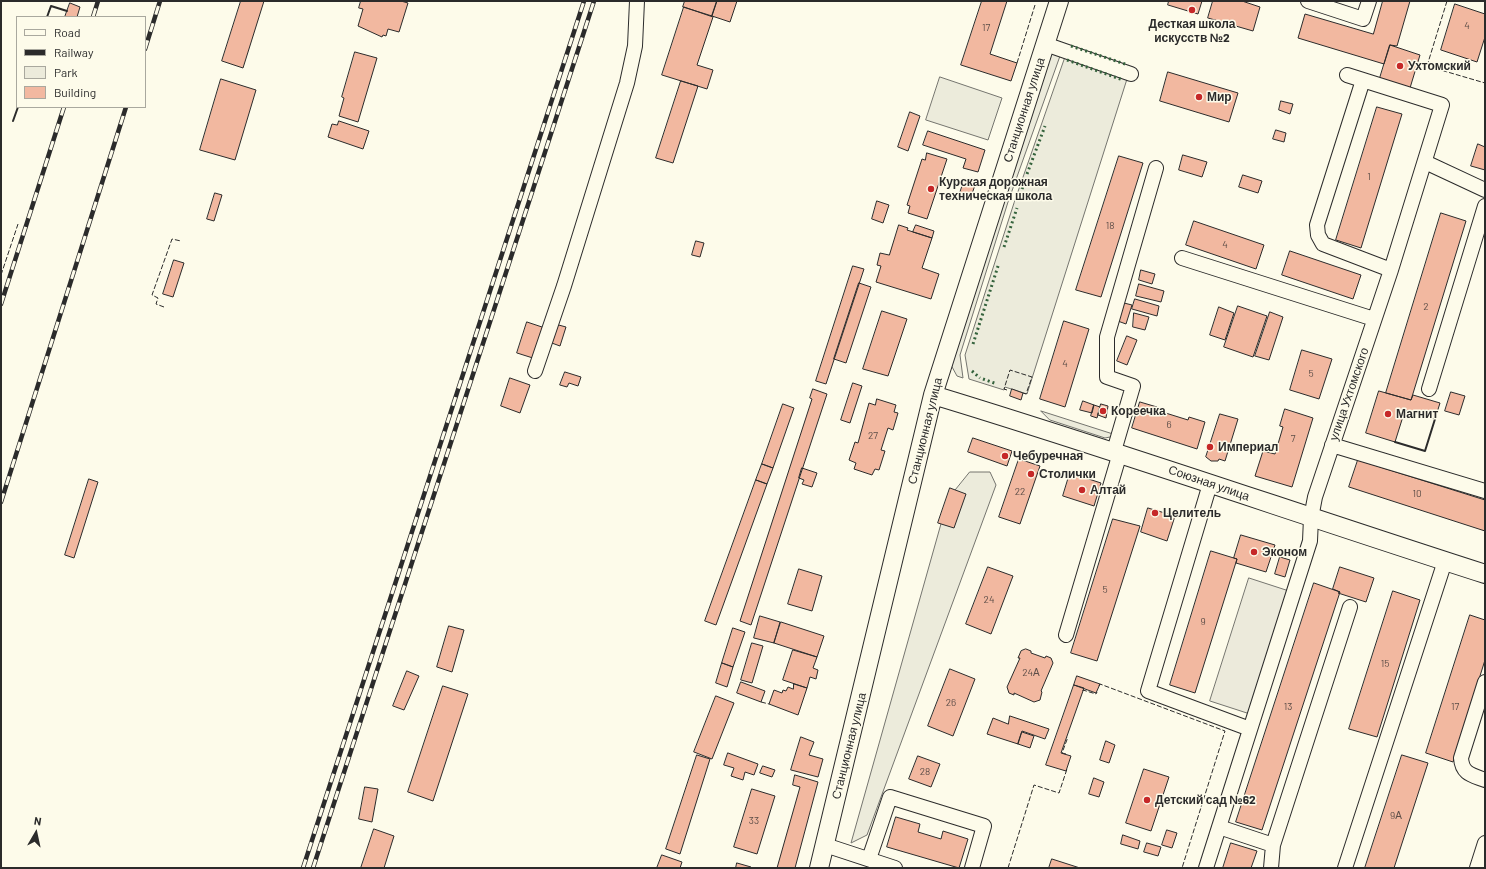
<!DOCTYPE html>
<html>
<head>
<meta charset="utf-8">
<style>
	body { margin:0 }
	#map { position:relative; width:1486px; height:869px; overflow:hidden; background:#fdfbea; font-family:Barlow,sans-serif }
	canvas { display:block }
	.frame { position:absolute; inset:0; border:2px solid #2b2b2b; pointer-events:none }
	.legend { position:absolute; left:16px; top:16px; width:130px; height:92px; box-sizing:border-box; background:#fdfbea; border:1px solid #a9a89e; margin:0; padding:5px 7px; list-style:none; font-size:12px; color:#2b2b2b }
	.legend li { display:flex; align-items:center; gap:8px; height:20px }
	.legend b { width:20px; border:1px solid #a9a89e }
	.north { position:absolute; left:16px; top:813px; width:40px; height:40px; -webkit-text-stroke:3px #fdfbea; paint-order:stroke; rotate:9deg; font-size:11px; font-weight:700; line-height:16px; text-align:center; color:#2b2b2b }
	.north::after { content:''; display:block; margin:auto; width:14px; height:18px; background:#2b2b2b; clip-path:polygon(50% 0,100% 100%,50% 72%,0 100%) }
</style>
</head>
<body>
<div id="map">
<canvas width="1486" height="869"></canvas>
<div class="frame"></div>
<ul class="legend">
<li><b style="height:5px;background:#fdfbea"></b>Road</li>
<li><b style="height:5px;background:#2b2b2b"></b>Railway</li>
<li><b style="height:11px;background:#ecebdb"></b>Park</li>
<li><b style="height:11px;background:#f2b8a0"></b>Building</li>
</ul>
<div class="north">N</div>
</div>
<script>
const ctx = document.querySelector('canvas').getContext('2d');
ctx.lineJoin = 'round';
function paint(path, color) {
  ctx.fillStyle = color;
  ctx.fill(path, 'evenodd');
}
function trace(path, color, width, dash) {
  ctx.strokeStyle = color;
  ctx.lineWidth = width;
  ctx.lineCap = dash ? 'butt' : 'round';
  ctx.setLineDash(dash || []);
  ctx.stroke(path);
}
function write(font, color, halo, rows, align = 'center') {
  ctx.font = font + ' Barlow,sans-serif';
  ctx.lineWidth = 3;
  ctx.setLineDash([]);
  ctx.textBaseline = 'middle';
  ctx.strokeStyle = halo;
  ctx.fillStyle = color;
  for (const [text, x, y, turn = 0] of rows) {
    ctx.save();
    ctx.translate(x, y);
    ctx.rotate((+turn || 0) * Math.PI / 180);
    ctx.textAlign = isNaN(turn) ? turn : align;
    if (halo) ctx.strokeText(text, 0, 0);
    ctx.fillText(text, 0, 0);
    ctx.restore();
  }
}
const green = new Path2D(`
	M 1050,53 L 1060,56 L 1008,202 L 960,355 L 963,378 L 957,376 L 951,365 Z
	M 1065,58 L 1127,79 L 1027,394 L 1005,387 L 1004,390 L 969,379 L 965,355 L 1014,203 Z
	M 940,77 L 1002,98 L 988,140 L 926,120 Z
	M 1041,411 L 1113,434 L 1110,437 L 1105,438 L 1050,420 Z
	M 970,472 L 990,472 L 996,485 L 867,835 L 851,843 L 948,499 Z`);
paint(green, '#ecebdb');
trace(green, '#74746e', 1);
const parking = new Path2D(`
	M 1249,578 L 1289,591 L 1250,714 L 1210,701 Z`);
paint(parking, '#eceadb');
trace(parking, '#74746e', 1);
const building = new Path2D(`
	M 241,1 L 264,1 L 243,68 L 222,61 Z
	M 361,1 L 401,1 L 408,3 L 399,32 L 388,29 L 386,36 L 383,35 L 382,37 L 358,26 L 363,9 L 359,8 Z
	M 685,1 L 717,1 L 712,16 L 683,7 Z
	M 717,1 L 737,1 L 730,22 L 712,16 Z
	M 982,1 L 1007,1 L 990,54 L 1017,63 L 1011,81 L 961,65 Z
	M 1169,1 L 1202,1 L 1198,14 L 1168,5 Z
	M 1213,1 L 1242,1 L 1260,7 L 1253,31 L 1208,18 Z
	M 1383,1 L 1410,1 L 1397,46 L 1390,45 L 1384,64 L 1298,38 L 1305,14 L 1373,34 Z
	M 70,3 L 80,7 L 77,17 L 65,17 Z
	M 1455,4 L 1485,14 L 1485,37 L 1477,62 L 1441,50 Z
	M 684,7 L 713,17 L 697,65 L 713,70 L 707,89 L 662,75 Z
	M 1390,45 L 1420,55 L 1410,88 L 1380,78 Z
	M 355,52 L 377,58 L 358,122 L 339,116 L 344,98 L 342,97 Z
	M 1168,72 L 1238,93 L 1229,122 L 1160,101 Z
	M 221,79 L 256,90 L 235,160 L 200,150 Z
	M 681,81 L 698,86 L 673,163 L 656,158 Z
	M 1281,101 L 1293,104 L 1290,114 L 1279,110 Z
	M 1377,107 L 1402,114 L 1361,248 L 1336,240 Z
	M 910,112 L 920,116 L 908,151 L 898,147 Z
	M 339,121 L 369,131 L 363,149 L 328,137 L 332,124 L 337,125 Z
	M 1276,130 L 1286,133 L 1284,142 L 1273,139 Z
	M 928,131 L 985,150 L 978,172 L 963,168 L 966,159 L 923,145 Z
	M 1478,144 L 1485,147 L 1485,170 L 1471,166 Z
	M 927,153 L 947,159 L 927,219 L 908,213 L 910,206 L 907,205 L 922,159 L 925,160 Z
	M 1183,155 L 1207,162 L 1202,177 L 1179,170 Z
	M 1119,156 L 1143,163 L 1101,297 L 1076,290 Z
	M 1243,175 L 1262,181 L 1258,193 L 1239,187 Z
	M 964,181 L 975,185 L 970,200 L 959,196 Z
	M 215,193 L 222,195 L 214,221 L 207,219 Z
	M 877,201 L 889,205 L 883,223 L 872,219 Z
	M 1441,213 L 1466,221 L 1411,400 L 1386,393 Z
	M 1194,221 L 1264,245 L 1256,269 L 1186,245 Z
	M 899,225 L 908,228 L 907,230 L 932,238 L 922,268 L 939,274 L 931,299 L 876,282 L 881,266 L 877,265 L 880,253 L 889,255 Z
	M 916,225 L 934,231 L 932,238 L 913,232 Z
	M 696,241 L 704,243 L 700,257 L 692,255 Z
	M 1290,251 L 1361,275 L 1353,299 L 1282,275 Z
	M 174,260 L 184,263 L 173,297 L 163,294 Z
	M 853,266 L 864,269 L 826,384 L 816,381 Z
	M 1141,270 L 1155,274 L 1152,284 L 1139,280 Z
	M 859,283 L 871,287 L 846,363 L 834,359 Z
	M 1139,284 L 1164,291 L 1161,302 L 1136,296 Z
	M 1135,299 L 1159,306 L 1157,316 L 1132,309 Z
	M 1120,302 L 1132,305 L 1126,324 L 1115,320 Z
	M 1238,306 L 1267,316 L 1253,357 L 1224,347 Z
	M 1219,307 L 1234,313 L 1225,340 L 1210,335 Z
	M 882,311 L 907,319 L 888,376 L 863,369 Z
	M 1270,312 L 1283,317 L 1269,360 L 1255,356 Z
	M 1134,313 L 1149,317 L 1145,330 L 1133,327 Z
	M 1064,321 L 1089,329 L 1065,407 L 1040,399 Z
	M 527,322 L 545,328 L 536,359 L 517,353 Z
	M 555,324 L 566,327 L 560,346 L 549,342 Z
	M 1127,336 L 1137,340 L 1127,365 L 1117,361 Z
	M 1302,350 L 1332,359 L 1319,399 L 1290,390 Z
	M 565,372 L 581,377 L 578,386 L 569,383 L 567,387 L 560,385 Z
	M 510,378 L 530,385 L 520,413 L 501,406 Z
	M 853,383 L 862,386 L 850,423 L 841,420 Z
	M 813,389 L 827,394 L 751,625 L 740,621 L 812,399 L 810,398 Z
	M 1012,389 L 1023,393 L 1021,400 L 1010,396 Z
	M 1379,391 L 1411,400 L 1413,395 L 1440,403 L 1435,419 L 1405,410 L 1395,442 L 1366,433 Z
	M 1451,392 L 1465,396 L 1459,415 L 1445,411 Z
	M 877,399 L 896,405 L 894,412 L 898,413 L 893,430 L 888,428 L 881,450 L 885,451 L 879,470 L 875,469 L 872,475 L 854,469 L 856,463 L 849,460 L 855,442 L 858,443 L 869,403 L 875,405 Z
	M 1083,401 L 1094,405 L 1092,413 L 1080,410 Z
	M 1140,402 L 1157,407 L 1156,410 L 1188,420 L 1189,417 L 1205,422 L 1197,449 L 1132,428 Z
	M 783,404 L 794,408 L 773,468 L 762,464 Z
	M 1101,404 L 1108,406 L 1106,418 L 1098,415 Z
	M 1094,405 L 1100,407 L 1097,418 L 1091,416 Z
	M 1285,409 L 1313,418 L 1292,487 L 1255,476 L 1263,451 L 1275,454 L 1283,427 L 1280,426 Z
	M 1220,414 L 1238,419 L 1225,461 L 1219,459 L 1218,461 L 1211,461 L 1206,457 Z
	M 973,438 L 1012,451 L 1007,466 L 968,452 Z
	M 1019,459 L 1040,466 L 1020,524 L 999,517 Z
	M 1358,460 L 1485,500 L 1485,531 L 1349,487 Z
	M 762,464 L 773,468 L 767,484 L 756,480 Z
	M 802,468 L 817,473 L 812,487 L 802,484 L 804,480 L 799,478 Z
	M 1070,473 L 1101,483 L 1094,506 L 1063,496 Z
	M 89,479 L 98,482 L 74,558 L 65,555 Z
	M 756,480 L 767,484 L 716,625 L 705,621 Z
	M 950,488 L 966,494 L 954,528 L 938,523 Z
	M 1148,508 L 1175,516 L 1167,541 L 1141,532 Z
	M 1113,519 L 1140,526 L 1097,661 L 1071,653 Z
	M 1241,535 L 1275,545 L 1266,572 L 1236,563 L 1237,559 L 1234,558 Z
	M 1211,551 L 1237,559 L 1195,693 L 1170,685 Z
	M 1280,557 L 1290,560 L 1285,577 L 1275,574 Z
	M 988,567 L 1013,576 L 991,634 L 966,624 Z
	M 1340,567 L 1374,578 L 1366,602 L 1338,593 L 1340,592 L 1333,589 Z
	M 799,569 L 822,576 L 812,611 L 788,604 Z
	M 1314,583 L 1340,592 L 1262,830 L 1236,822 Z
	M 1393,591 L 1420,600 L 1377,737 L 1349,729 Z
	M 1470,615 L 1485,620 L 1485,660 L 1453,762 L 1426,753 Z
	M 760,616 L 780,622 L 774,643 L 754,638 Z
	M 781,622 L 824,636 L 817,657 L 774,643 Z
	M 449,626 L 464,630 L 452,672 L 437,667 Z
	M 733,628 L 745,632 L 733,667 L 722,663 Z
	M 752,643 L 763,646 L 752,683 L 741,680 Z
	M 1026,649 L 1031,651 L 1031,653 L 1045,658 L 1046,656 L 1051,658 L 1053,663 L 1041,691 L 1042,692 L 1040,700 L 1034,702 L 1014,693 L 1014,695 L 1009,693 L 1007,687 L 1020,658 L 1018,658 L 1021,651 Z
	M 793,650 L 817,657 L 813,668 L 818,670 L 816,679 L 810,677 L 807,688 L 783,680 Z
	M 722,663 L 733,667 L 727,687 L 716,683 Z
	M 950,669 L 975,679 L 953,736 L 928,726 Z
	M 407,671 L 419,676 L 404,710 L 393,706 Z
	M 1077,676 L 1100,684 L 1096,693 L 1074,685 Z
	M 741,682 L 765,691 L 761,702 L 737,693 Z
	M 794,684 L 807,688 L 798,715 L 769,704 L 774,690 L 782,693 L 783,690 L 786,691 L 788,687 L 793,689 Z
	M 1074,685 L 1084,688 L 1061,753 L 1071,756 L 1066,771 L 1046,765 Z
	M 443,686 L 468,694 L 433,801 L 408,792 Z
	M 716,696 L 734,703 L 712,759 L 694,752 Z
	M 1010,716 L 1049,729 L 1045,739 L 1022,731 L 1018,744 L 987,734 L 993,718 L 1008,724 Z
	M 1022,732 L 1034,736 L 1030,748 L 1018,744 Z
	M 801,737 L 814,742 L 809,755 L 823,759 L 818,777 L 791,770 Z
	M 1106,741 L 1115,745 L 1109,763 L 1100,760 Z
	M 728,753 L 758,764 L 754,775 L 745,772 L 743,780 L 731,776 L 734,768 L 724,765 Z
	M 697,755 L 710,759 L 680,854 L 666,849 Z
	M 1402,755 L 1428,763 L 1394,868 L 1365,868 Z
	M 918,756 L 940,764 L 931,787 L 909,779 Z
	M 763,766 L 775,770 L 772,777 L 760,773 Z
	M 1144,769 L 1169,777 L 1151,831 L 1126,823 Z
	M 795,775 L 818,782 L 795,868 L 777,868 L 800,787 L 793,785 Z
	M 1094,778 L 1104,782 L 1099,797 L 1089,794 Z
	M 365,787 L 378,789 L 372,822 L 359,819 Z
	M 752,789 L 775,796 L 757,854 L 734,847 Z
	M 896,817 L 920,824 L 918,832 L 941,839 L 943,831 L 968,839 L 959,868 L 887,847 Z
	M 374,829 L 394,836 L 384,868 L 361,868 Z
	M 1167,830 L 1177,833 L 1172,848 L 1162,845 Z
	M 1123,835 L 1140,841 L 1138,849 L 1121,844 Z
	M 1147,843 L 1161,847 L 1158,856 L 1144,852 Z
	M 1231,843 L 1257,851 L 1251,868 L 1223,868 Z
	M 662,855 L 682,862 L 680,868 L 657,868 Z
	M 1052,859 L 1080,868 L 1049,868 Z
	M 737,863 L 751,867 L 751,868 L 736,868 Z`);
paint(building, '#f2b8a0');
trace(building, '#2b2b2b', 1);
const minor = new Path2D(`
	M 1308,1 L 1363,19 L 1369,1
	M 1045,44 L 1131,74
	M 1363,80 L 1317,225 L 1318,235 L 1323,244 L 1391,270
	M 1425,162 L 1485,190
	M 1182,258 L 1374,319
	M 535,371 L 564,286 L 627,83 L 635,46 L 637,1
	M 1429,389 L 1485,206
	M 1332,445 L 1485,491
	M 1114,451 L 1133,386 L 1107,377 L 1107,337 L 1156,168
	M 1210,484 L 1148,691 L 1250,729
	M 1066,635 L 1120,453
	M 1485,682 L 1461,758 C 1462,774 1472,775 1485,780
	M 1219,827 L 1273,845 L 1350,607
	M 825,845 L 895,868
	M 869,859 L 890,797 L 984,826 L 972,868
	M 1206,868 L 1310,541 L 1311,518 L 1315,497 L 1391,270 L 1442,105 L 1347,75
	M 1271,868 L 1273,845
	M 1345,868 L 1445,561
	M 1477,868 L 1485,843`);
const major = new Path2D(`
	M 933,395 C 1118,451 1301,515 1485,574
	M 819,868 L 933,395 L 1059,1`);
trace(minor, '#2b2b2b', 16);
trace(major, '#2b2b2b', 20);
trace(minor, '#fdfbea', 14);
trace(major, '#fdfbea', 18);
const rail = new Path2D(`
	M 93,17 L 98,1
	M 145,49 L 160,1
	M 1,304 L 64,107
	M 1,502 L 126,107
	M 303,868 L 584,1
	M 313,868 L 594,1`);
trace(rail, '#2b2b2b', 4.5);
trace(rail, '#fdfbea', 3, [9]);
trace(new Path2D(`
	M 1071,46 L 1128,65
	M 1067,60 L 1123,80
	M 1027,174 L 1045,126
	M 1022,189 L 1025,182
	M 1004,247 L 1017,208
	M 973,344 L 999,263
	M 972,371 L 980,378
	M 983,379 L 997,384`), '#34623c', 3, [2, 3]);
trace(new Path2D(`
	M 1447,1 L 1427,66 L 1485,83
	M 1017,63 L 1035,5
	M 1,275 L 18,224
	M 164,307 L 156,304 L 158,298 L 152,295 L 172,239 L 181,241
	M 1007,390 L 1004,389 L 1010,370 L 1032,377 L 1026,394 L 1023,393
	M 1099,686 L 1100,684 L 1225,731 L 1182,868
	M 1083,691 L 1083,690 L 1096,694 L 1097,692
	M 761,702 L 769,704
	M 1066,754 L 1062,753 L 1068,737
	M 1008,868 L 1034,785 L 1059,793 L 1067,769`), '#2b2b2b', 1, [5, 2]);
trace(new Path2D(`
	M 47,17 L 51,6 L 67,11
	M 13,121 L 18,107
	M 1395,442 L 1425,451 L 1435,419`), '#2b2b2b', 2);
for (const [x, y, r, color] of [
	[1192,10,4,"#c62828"],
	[1400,66,4,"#c62828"],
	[1199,97,4,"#c62828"],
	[931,189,4,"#c62828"],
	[1103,411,4,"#c62828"],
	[1388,414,4,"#c62828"],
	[1210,447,4,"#c62828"],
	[1005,456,4,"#c62828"],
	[1031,474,4,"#c62828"],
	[1082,490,4,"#c62828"],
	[1155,513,4,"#c62828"],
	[1254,552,4,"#c62828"],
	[1147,800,4,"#c62828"]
]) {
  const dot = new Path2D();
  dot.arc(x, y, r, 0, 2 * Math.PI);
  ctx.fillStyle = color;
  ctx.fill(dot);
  trace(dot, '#fdfbea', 1.5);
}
write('10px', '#5d4e48', null, [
	["4",1467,26],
	["17",986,28],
	["1",1369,177],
	["18",1110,226],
	["4",1225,245],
	["2",1426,307],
	["4",1065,364],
	["5",1311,374],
	["6",1169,425],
	["27",873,436],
	["7",1293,439],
	["22",1020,492],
	["10",1417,494],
	["5",1105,590],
	["24",989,600],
	["9",1203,622],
	["15",1385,664],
	["24А",1031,673],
	["26",951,703],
	["13",1288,707],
	["17",1455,707],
	["28",925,772],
	["9А",1396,816],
	["33",754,821]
]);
write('bold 12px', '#2b2b2b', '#fdfbea', [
	["Десткая школа",1192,24,"center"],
	["искусств №2",1192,38,"center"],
	["Ухтомский",1408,66],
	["Мир",1207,97],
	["Курская дорожная",939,182],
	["техническая школа",939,196],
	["Кореечка",1111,411],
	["Магнит",1396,414],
	["Империал",1218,447],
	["Чебуречная",1013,456],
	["Столички",1039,474],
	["Алтай",1090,490],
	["Целитель",1163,513],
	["Эконом",1262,552],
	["Детский сад №62",1155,800]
], 'left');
write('12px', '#2b2b2b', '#fdfbea', [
	["Станционная улица",1024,110,-72],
	["улица Ухтомского",1349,394,-71],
	["Станционная улица",925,431,-76],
	["Союзная улица",1209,483,19],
	["Станционная улица",849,746,-76]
]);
</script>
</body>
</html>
